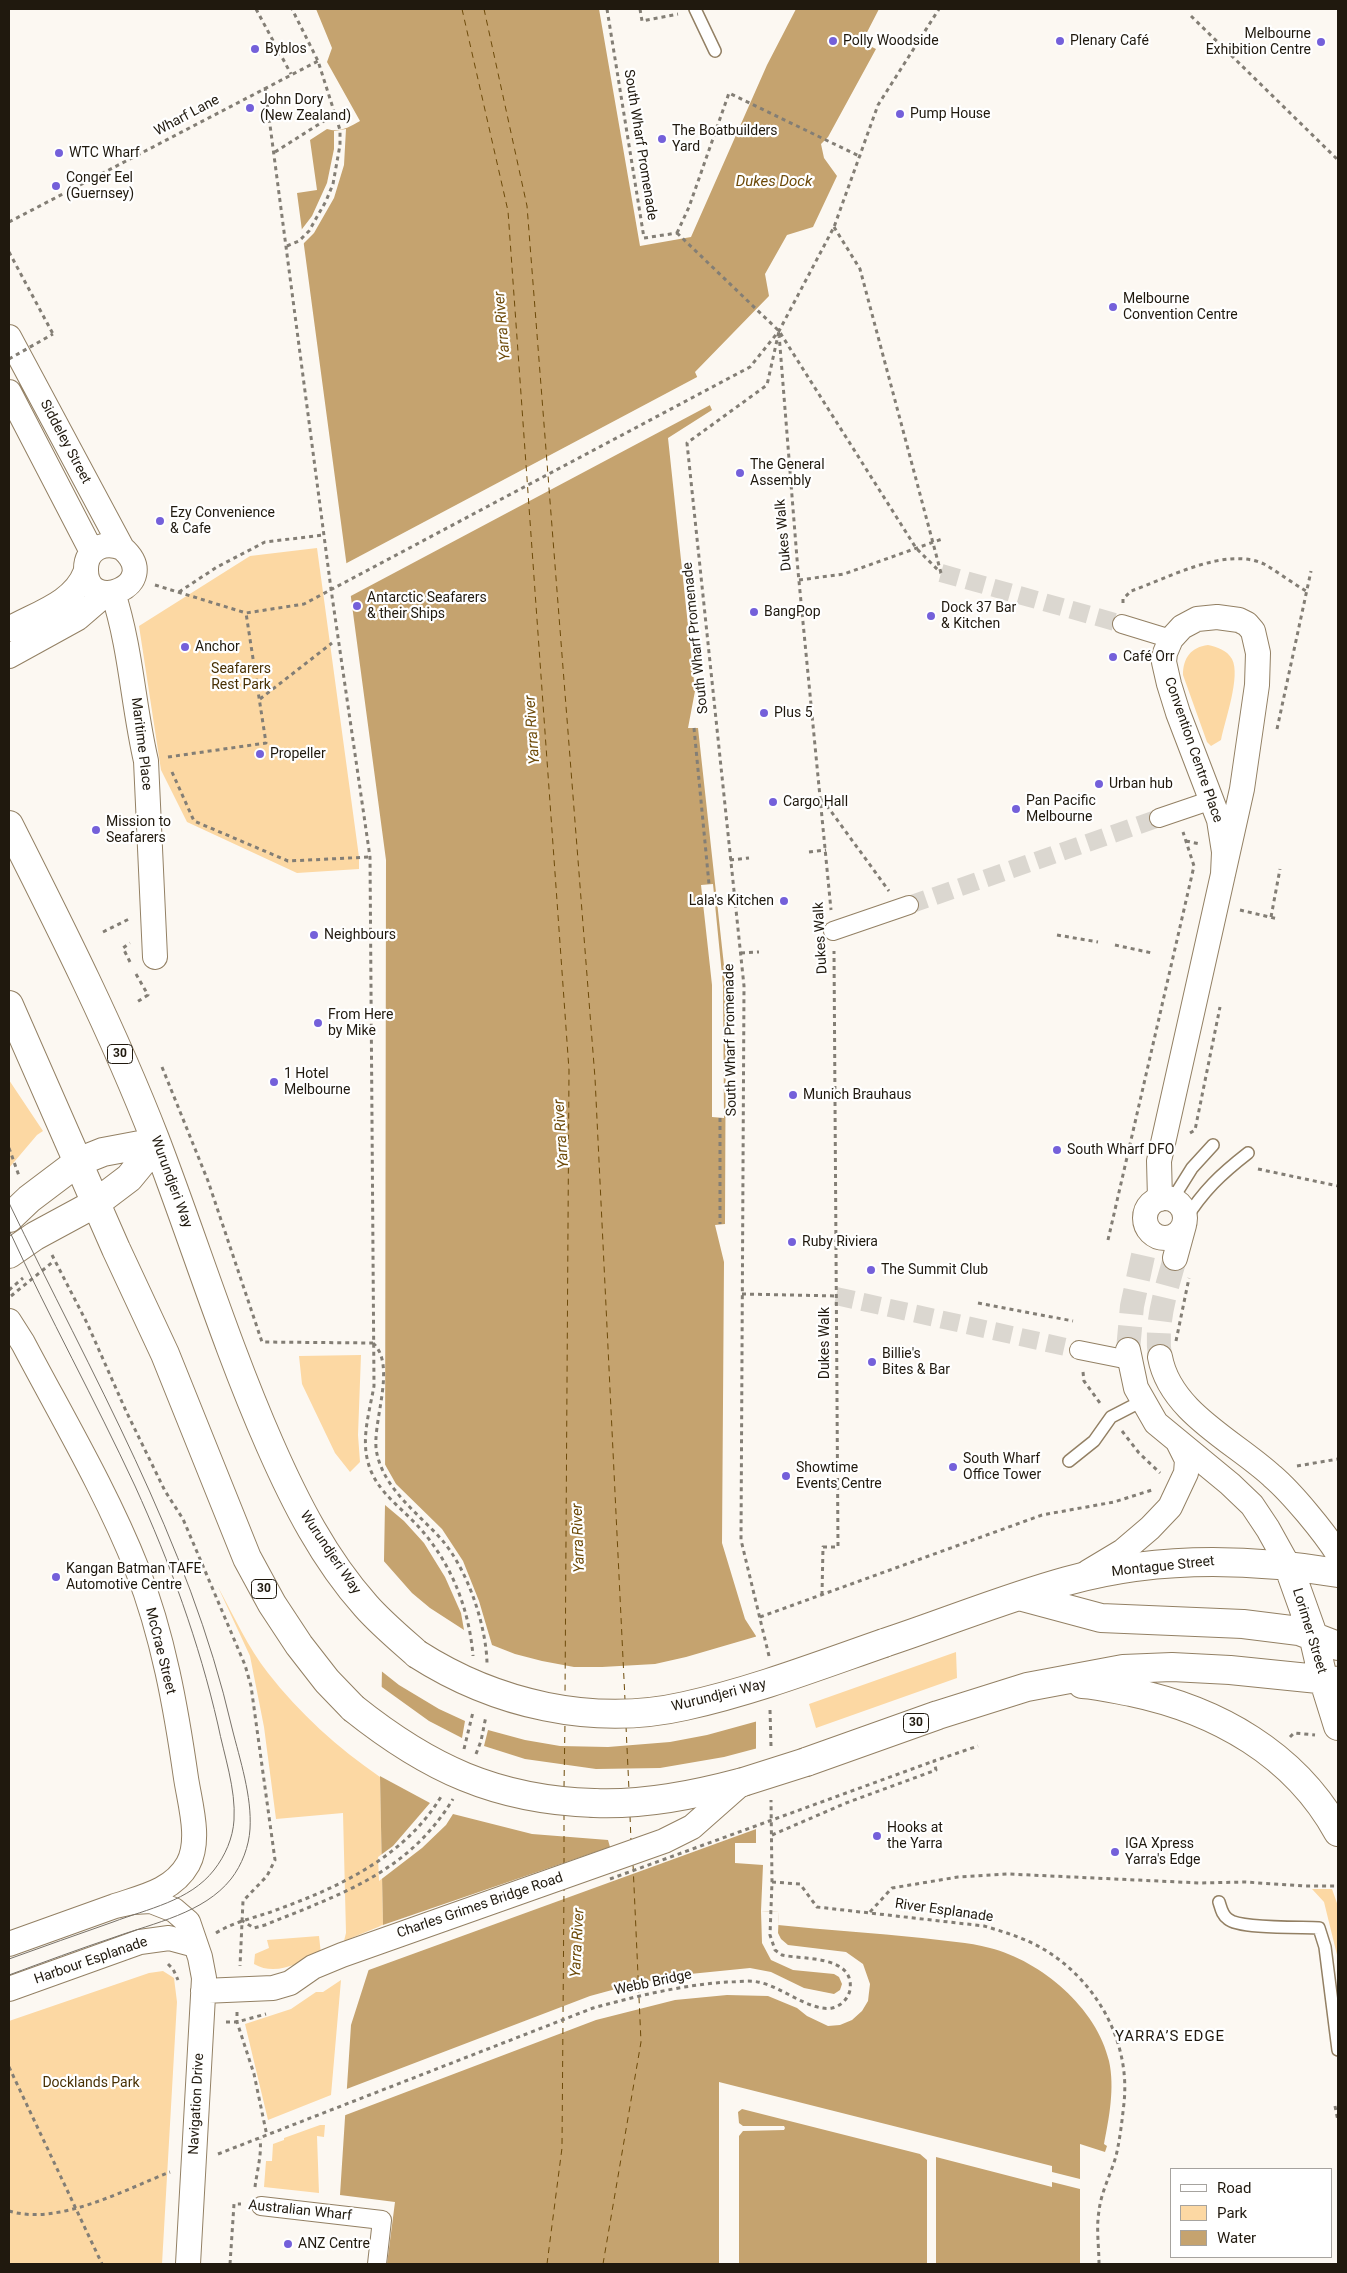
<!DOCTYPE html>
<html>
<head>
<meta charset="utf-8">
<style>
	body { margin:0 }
	#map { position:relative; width:1347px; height:2273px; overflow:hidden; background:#fcf8f2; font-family:Roboto,sans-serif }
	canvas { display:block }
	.frame { position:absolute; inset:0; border:10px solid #20190e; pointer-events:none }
	.legend { position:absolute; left:1170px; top:2168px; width:162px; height:90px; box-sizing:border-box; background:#fff; border:1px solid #a6a39f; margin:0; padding:6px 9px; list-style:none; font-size:15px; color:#20190e }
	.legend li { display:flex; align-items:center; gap:10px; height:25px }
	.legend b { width:25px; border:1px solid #a6a39f }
</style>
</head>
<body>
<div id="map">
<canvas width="1347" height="2273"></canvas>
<div class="frame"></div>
<ul class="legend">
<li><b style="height:6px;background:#fff"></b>Road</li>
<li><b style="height:14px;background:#fcd8a3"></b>Park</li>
<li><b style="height:14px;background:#c5a36f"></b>Water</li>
</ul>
</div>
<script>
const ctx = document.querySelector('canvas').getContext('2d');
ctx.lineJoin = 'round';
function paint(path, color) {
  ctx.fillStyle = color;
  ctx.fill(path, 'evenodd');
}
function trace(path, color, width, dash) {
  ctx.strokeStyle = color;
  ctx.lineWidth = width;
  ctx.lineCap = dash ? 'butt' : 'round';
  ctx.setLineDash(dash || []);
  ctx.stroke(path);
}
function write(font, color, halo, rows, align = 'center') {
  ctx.font = font + ' Roboto,sans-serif';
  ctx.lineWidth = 4.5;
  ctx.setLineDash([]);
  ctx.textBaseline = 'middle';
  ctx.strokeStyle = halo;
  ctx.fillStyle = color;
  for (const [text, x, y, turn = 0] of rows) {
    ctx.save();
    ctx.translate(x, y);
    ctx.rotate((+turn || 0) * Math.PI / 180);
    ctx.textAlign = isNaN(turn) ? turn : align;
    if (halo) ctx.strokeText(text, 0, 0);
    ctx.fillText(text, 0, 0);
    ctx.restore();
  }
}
paint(new Path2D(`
	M 317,548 L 359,857 L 359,869 L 297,873 L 187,822 L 161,770 L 139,626 L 250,556 Z
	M 1208,645 C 1217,647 1227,650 1232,659 C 1241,676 1225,720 1221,740 L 1211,746 L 1207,742 L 1183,675 C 1183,658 1191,647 1208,645 Z
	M 9,1080 L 43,1131 L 37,1135 L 9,1168 Z
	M 361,1355 L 358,1435 L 360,1462 L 350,1472 L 335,1453 L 302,1384 L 299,1356 Z
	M 218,1587 C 234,1616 248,1648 268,1673 C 299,1713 338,1748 380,1777 L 383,1925 L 344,1941 L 346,1933 L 343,1813 L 276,1819 L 264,1727 L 250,1656 Z
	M 956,1652 L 957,1678 L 816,1728 L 809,1704 Z
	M 1312,1889 L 1332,1889 L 1338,1906 L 1338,1959 L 1324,1902 Z
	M 319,1936 L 321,1954 C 299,1962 276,1977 254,1964 L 255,1954 L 269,1948 L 267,1940 Z
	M 163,1971 L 174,1978 L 177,2002 L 162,2264 L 9,2264 L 9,2021 L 149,1973 Z
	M 341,1980 L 331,2095 L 268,2120 L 245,2024 L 291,2009 L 316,1992 L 323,1992 Z
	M 320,2125 L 325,2125 L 324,2137 L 317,2136 L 319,2193 L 264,2187 L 266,2161 L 272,2161 L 273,2144 L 284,2140 L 284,2138 Z`), '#fcd8a3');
paint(new Path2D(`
	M 316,9 L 599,9 L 640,246 L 691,237 L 767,65 L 796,9 L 879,9 L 862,42 L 876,49 L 828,137 L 821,144 L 824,158 L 837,176 L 813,227 L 787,235 L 765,274 L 769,296 L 695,372 L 712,410 L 668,438 L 695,691 L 688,728 L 698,728 L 726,984 L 725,1224 L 715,1225 L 724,1262 L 722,1543 L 745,1619 L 756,1636 L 756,1843 L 735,1843 L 735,1863 L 763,1865 L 761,1911 L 779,1912 L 778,1925 C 826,1930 874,1933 922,1938 C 945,1941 968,1942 990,1948 C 1041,1961 1097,2008 1109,2061 C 1115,2088 1109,2118 1104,2144 L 1107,2146 L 1105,2152 L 1080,2144 L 1080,2264 L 387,2264 L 395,2202 L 340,2195 L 351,2025 L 383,1925 L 380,1777 L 385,1505 L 386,860 L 297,193 L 317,190 L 310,140 L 327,129 C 340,133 349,127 360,121 L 327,62 L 332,48 Z`), '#c5a36f');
paint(new Path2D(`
	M 346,129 L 344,165 L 334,198 L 314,233 L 301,246 L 299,233 L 312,216 L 327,183 L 334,149 L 334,131 Z
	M 699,376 L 712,404 L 347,598 L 343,565 Z
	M 713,884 L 723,985 L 724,1118 L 712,1117 L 712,985 L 701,885 Z
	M 383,1461 L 396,1484 L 442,1529 L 463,1561 L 479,1601 L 492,1645 L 515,1654 L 542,1661 L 574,1667 L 602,1667 L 655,1664 L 686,1657 L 758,1636 L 758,1721 L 707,1735 L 670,1742 L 608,1747 L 560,1746 L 525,1740 L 488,1730 L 484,1746 L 525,1759 L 596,1769 L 660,1768 L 724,1757 L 758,1748 L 759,1828 L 366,1971 L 380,1926 L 610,1847 L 608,1840 L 532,1834 L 453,1814 L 446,1825 L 422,1848 L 379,1881 L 378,1857 L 393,1846 L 430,1803 L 378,1775 L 379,1685 L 429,1721 L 462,1738 L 465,1721 L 439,1709 L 399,1685 L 380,1670 L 382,1559 L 412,1593 L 430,1608 L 464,1630 L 461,1613 L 445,1577 L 424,1543 L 404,1521 L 385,1505 Z
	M 761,1911 L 779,1912 L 778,1933 L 781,1939 L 788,1945 L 846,1952 L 863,1964 L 870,1984 L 868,2001 L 862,2011 L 852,2020 L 840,2025 L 828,2026 L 807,2016 L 797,2008 L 768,1996 L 727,1995 L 675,2000 L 596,2020 L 343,2116 L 344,2090 L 590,1996 L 612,1990 L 670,1976 L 750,1968 L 771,1972 L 804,1988 L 834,1994 L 840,1990 L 842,1984 L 839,1977 L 834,1974 L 793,1970 L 771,1960 L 762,1943 Z
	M 719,2082 L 1052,2166 L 1052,2172 L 1080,2179 L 1080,2189 L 1052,2182 L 1052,2187 L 936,2157 L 936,2264 L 927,2264 L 927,2160 L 920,2154 L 742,2109 L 738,2112 L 739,2123 L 743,2126 L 784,2126 L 785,2128 L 784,2130 L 743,2131 L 739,2136 L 739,2264 L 719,2264 Z`), '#fcf8f2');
trace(new Path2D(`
	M 462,9 L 508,211 L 569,1070 L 565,1697
	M 484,9 L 527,206 L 595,1078 L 625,1700
	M 626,1726 L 629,1790
	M 564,1787 L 565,1723
	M 630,1816 L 631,1840
	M 564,1864 L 564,1813
	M 547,2264 L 562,2148 L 564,1888
	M 603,2264 L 641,2042 L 633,1864`), '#6e4b0a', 1, [6, 5]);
trace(new Path2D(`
	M 941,573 L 1122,624
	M 909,905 L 1159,818
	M 836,1296 L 1079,1350`), '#dbd7d0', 18, [18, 9]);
trace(new Path2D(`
	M 1128,1350 L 1132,1306 L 1144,1251
	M 1160,1357 C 1155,1322 1166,1291 1175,1258`), '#dbd7d0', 24, [24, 12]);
const service = new Path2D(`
	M 695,9 L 715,51
	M 1172,1200 L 1192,1168 L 1213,1145
	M 1185,1220 C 1203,1191 1221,1174 1248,1153
	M 1069,1461 L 1094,1441 L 1111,1417 L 1142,1401
	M 1219,1902 C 1221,1908 1222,1915 1228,1919 C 1239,1929 1302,1927 1319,1928 L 1325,1947 L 1338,2050`);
const pedestrian = new Path2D(`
	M 1122,624 L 1171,639
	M 1159,818 L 1212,800
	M 833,931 L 909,905
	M 1079,1350 L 1129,1360
	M 261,2206 L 382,2220 L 377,2264`);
const minor = new Path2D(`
	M 9,337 L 122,548 C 165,585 85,616 86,569 C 86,548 105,541 122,548
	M 9,392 L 92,552
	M 113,593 C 131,648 133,705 146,761 L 155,957
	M 9,629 C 35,614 74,603 85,573
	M 9,656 L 78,618 L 107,593
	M1145 1218a20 20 0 1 1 40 0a20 20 0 1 1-40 0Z
	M 1160,1199 L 1159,1161 L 1242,789 L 1257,685 L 1258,653 L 1253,631 L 1247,624 L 1239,620 L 1217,617 L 1197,619 L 1182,627 L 1171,639 L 1165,653 L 1164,662 L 1169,684 L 1178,713 L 1219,820 L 1224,852 L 1223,874
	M 1175,1258 L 1184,1225
	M 9,1321 L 23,1343 C 62,1417 106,1491 137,1569 C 163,1635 176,1708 186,1778 C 190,1804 201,1840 188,1864 C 173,1891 142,1897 115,1906
	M 1128,1350 L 1136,1388 L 1156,1423 L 1230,1484 L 1252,1505 L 1268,1529 L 1288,1565
	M 1160,1357 C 1170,1412 1234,1441 1272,1476 C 1292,1493 1324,1532 1338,1554
	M 1088,1572 L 1123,1551 L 1150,1528 L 1170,1507 L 1186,1473 L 1187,1460 L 1178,1442
	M 9,1944 L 115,1906 L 133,1902 L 151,1901 L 174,1910 L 188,1922 L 200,1957 L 204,1978 L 188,2264
	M 9,1989 L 140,1942 L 169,1938 L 195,1945
	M 203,1991 L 273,1988 L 290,1983 L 313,1967 L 342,1955 L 664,1841 L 692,1827 L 743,1782`);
const tertiary = new Path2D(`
	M 9,1218 L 29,1199 L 78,1162
	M 9,1254 L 35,1236 L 96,1203`);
const trunk = new Path2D(`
	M 9,825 C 61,928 113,1031 155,1139 C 194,1241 226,1345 270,1445 C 295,1502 324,1559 366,1606 C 381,1623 399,1638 417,1654
	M 9,1005 L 116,1249 L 165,1354 L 247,1558 L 272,1604 L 299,1645 L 327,1681 L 353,1708
	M 78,1162 L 103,1152 L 156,1142
	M 96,1203 L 129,1178 L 157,1144
	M 1288,1565 L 1313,1635 L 1323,1678 L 1338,1726
	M 1019,1596 L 1101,1618 L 1243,1624 L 1299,1631 L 1338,1646
	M 884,1643 C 945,1623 1005,1598 1067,1581 C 1156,1556 1249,1558 1338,1573
	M 1082,1684 C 1098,1685 1115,1689 1131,1692 C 1217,1710 1295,1754 1338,1832
	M 806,1762 L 938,1715 L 1027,1687 L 1123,1669 L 1172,1667 L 1230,1670 L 1338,1681
	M 594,1803 C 644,1805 694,1795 743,1782`);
trace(service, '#938064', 14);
trace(pedestrian, '#938064', 20);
trace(minor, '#938064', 26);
trace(tertiary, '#938064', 30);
trace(trunk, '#938064', 30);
trace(new Path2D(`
	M 256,9 L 291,74
	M 607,9 L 644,238 L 677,233
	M 640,9 L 642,21 L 678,14
	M 1191,16 L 1338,160
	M 265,87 L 331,589 L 370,857 L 374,1386 C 370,1409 362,1435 367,1458 C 373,1488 396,1503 416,1524 C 450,1560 469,1607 473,1656
	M 275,152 L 335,114
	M 9,222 L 318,61
	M 834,227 L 860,269 L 941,573
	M 677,233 L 779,331 L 916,548 L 941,573
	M 677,233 L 689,207 L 729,93 L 861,157
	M 287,246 L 299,241 L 309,231 L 326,201 L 333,184 L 340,145 L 340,130 L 318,61 L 292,9
	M 9,252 L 53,334
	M 779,334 L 798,571 L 831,910
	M 799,580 L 844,574 L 942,539
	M 155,585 L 246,613 L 304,604 L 750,367 L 779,331 L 834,227 L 878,105 L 939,9
	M 179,592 L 217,567 L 265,542 L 324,535
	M 1123,603 L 1123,599 L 1131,591 C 1168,578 1226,546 1264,564 C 1278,572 1292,583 1306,591
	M 260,699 L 332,643
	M 694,728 L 709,884
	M 1277,729 L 1311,571
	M 168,757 L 266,743 L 246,613
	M 172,772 L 194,821 L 288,861 L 370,857
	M 822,799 L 889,891
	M 1186,841 L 1200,844
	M 809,852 L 826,850
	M 730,860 L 749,858
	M 1240,910 L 1278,919
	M 1271,917 L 1280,869
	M 103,932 L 129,919
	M 1057,935 L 1098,942
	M 1115,945 L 1152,953
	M 741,953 L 759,952
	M 130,962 L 123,948 L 130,943
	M 136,974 L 148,995 L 137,1002
	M 162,1067 L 208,1181 L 262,1342 L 373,1343
	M 720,1118 L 720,1224
	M 1190,1133 L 1195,1130 L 1220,1007
	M 9,1148 L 19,1176
	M 1258,1169 L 1338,1186
	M 1108,1240 L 1194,866 L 1183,832
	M 52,1255 L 87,1323 L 126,1411 L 165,1491 L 183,1519 L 245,1665 L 251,1686 L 275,1860 L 267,1876 L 243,1901 L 240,1966
	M 9,1290 L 23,1278
	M 742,1294 L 836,1296
	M 11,1296 L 54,1261
	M 978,1303 L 1073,1321
	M 1176,1341 L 1189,1278
	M 373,1343 C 398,1366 370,1426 377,1454 C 385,1490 418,1513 442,1540 C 467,1569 486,1624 487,1663
	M 1083,1372 L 1084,1381 L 1100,1403
	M 1122,1431 L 1139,1453 L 1160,1473
	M 1297,1466 L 1338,1459
	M 822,1595 L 823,1547 L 838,1547 L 834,951
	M 760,1617 L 1042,1515 L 1114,1502 L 1152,1490
	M 769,1656 L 741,1540 L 744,986 L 687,443 L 767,385 L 779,331
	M 770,1710 L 771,1746
	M 1290,1737 L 1294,1733 L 1315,1735
	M 464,1749 L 473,1712
	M 476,1754 L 481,1741 L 486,1716
	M 772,1835 L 846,1803 L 936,1770 L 934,1761 L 978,1746
	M 772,1882 L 800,1884 L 817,1907 L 984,1926 C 1001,1931 1018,1936 1034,1944 C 1092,1973 1131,2038 1124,2103 C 1122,2121 1120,2139 1116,2156 C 1111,2174 1101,2192 1099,2211 C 1096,2228 1099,2247 1099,2264
	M 870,1912 L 892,1888 L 958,1877 L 1008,1874 L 1200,1883 L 1245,1882 L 1304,1886 L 1335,1886
	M 241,1920 L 254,1928 L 265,1925 C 341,1894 408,1873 453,1799
	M 216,1933 C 235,1921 255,1918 276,1910 C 340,1887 406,1856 442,1795
	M 168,1964 L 173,1969 L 178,1980
	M 237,2012 L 237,2022 L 254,2074 L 267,2136
	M 226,2022 L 237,2022 L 266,2014
	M 9,2067 L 102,2264
	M 1335,2106 L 1338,2121
	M 218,2154 L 593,2008 C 637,1996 682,1985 727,1982 C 737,1982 748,1980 758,1982 C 781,1986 810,2012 832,2008 C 841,2006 848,1999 850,1990 C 855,1955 804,1960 782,1955 L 775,1950 L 770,1935 L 772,1882 L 771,1800
	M 255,2187 C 257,2171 262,2154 260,2139
	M 9,2211 C 58,2226 124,2190 170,2172
	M 230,2264 L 234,2204 L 241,2204`), '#837e75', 3, [4, 4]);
trace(service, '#fff', 11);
trace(pedestrian, '#fff', 18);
trace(minor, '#fff', 24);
trace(tertiary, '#fff', 28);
trace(trunk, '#fff', 28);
trace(new Path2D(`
	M 9,1203 C 91,1374 189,1541 232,1728 C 240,1760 252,1796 250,1829 C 249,1846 242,1865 231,1879 C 204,1913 154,1923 115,1937 C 79,1949 44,1962 9,1975
	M 9,1230 C 49,1317 95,1400 135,1486 C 170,1563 199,1642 218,1725 C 224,1755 236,1789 234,1820 C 233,1838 225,1856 214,1870 C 190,1901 147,1909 113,1922 C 78,1934 43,1947 9,1959`), '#787269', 1);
const trunkBridge = new Path2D(`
	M 417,1654 C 495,1704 593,1727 685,1706 C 753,1691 818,1666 884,1643
	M 353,1708 C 428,1768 496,1800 594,1803
	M 743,1782 L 806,1762`);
trace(trunkBridge, '#938064', 30, []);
trace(new Path2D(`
	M 9,359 L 53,334
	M 610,1879 L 934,1761`), '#837e75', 3, [4, 4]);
trace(trunkBridge, '#fff', 28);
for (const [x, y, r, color] of [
	[833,41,5,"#7460da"],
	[1060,41,5,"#7460da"],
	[1321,42,5,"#7460da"],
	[255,49,5,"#7460da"],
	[250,108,5,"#7460da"],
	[900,114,5,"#7460da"],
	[662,139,5,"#7460da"],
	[59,153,5,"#7460da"],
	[56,186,5,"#7460da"],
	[1113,307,5,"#7460da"],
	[740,473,5,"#7460da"],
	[160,521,5,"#7460da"],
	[357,606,5,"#7460da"],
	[754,612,5,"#7460da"],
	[931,616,5,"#7460da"],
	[185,647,5,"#7460da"],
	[1113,657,5,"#7460da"],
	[764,713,5,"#7460da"],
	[260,754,5,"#7460da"],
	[1099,784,5,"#7460da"],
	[773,802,5,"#7460da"],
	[1016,809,5,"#7460da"],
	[96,830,5,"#7460da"],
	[784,901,5,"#7460da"],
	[314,935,5,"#7460da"],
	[318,1023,5,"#7460da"],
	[274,1082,5,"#7460da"],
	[793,1095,5,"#7460da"],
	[1057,1150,5,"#7460da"],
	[792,1242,5,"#7460da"],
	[871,1270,5,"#7460da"],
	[872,1362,5,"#7460da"],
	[953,1467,5,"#7460da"],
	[786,1476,5,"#7460da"],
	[56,1577,5,"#7460da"],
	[877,1836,5,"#7460da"],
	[1115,1852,5,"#7460da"],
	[288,2244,5,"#7460da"]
]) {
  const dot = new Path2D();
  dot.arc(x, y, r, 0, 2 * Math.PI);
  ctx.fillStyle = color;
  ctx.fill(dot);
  trace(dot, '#fff', 2);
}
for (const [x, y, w] of [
	[120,1054,25],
	[264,1589,25],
	[916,1723,25]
]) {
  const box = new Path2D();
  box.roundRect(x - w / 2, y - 9.5, w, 19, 4);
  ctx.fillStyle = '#fff';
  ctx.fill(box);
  trace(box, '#20190e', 1);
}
write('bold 12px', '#20190e', null, [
	["30",120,1054],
	["30",264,1589],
	["30",916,1723]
]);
write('14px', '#20190e', '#fff', [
	["Melbourne",1311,34,"right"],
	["Exhibition Centre",1311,50,"right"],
	["Polly Woodside",843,41],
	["Plenary Café",1070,41],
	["Byblos",265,49],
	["John Dory",260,100],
	["(New Zealand)",260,116],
	["Pump House",910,114],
	["The Boatbuilders",672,131],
	["Yard",672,147],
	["WTC Wharf",69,153],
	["Conger Eel",66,178],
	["(Guernsey)",66,194],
	["Melbourne",1123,299],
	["Convention Centre",1123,315],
	["The General",750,465],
	["Assembly",750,481],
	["Ezy Convenience",170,513],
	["& Cafe",170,529],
	["Antarctic Seafarers",367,598],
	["& their Ships",367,614],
	["Dock 37 Bar",941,608],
	["& Kitchen",941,624],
	["BangPop",764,612],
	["Anchor",195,647],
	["Café Orr",1123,657],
	["Plus 5",774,713],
	["Propeller",270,754],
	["Urban hub",1109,784],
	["Pan Pacific",1026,801],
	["Melbourne",1026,817],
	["Cargo Hall",783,802],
	["Mission to",106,822],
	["Seafarers",106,838],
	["Lala's Kitchen",774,901,"right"],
	["Neighbours",324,935],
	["From Here",328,1015],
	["by Mike",328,1031],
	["1 Hotel",284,1074],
	["Melbourne",284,1090],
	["Munich Brauhaus",803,1095],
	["South Wharf DFO",1067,1150],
	["Ruby Riviera",802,1242],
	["The Summit Club",881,1270],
	["Billie's",882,1354],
	["Bites & Bar",882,1370],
	["South Wharf",963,1459],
	["Office Tower",963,1475],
	["Showtime",796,1468],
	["Events Centre",796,1484],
	["Kangan Batman TAFE",66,1569],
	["Automotive Centre",66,1585],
	["Hooks at",887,1828],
	["the Yarra",887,1844],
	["IGA Xpress",1125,1844],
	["Yarra's Edge",1125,1860],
	["ANZ Centre",298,2244]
], 'left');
write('14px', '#20190e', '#fff', [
	["Wharf Lane",187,116,-28],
	["South Wharf Promenade",640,145,81],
	["Siddeley Street",65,442,62],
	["Dukes Walk",784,535,-95],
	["South Wharf Promenade",696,638,-96],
	["Maritime Place",141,744,83],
	["Convention Centre Place",1193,750,71],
	["Dukes Walk",821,938,-93],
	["South Wharf Promenade",731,1040,-91],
	["Wurundjeri Way",171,1182,70],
	["Dukes Walk",825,1343,-90],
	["Wurundjeri Way",330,1553,56],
	["Montague Street",1163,1567,-6],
	["Lorimer Street",1309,1631,73],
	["McCrae Street",160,1651,76],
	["Wurundjeri Way",719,1696,-14],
	["Charles Grimes Bridge Road",480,1906,-19],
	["River Esplanade",944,1911,8],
	["Harbour Esplanade",91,1961,-19],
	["Webb Bridge",653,1983,-12],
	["Navigation Drive",197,2104,-87],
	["Australian Wharf",300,2211,6]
]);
write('14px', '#483004', '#fff', [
	["Seafarers",241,669],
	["Rest Park",241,685],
	["Docklands Park",91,2083]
]);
write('italic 15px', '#6e4b0a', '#fff', [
	["Dukes Dock",774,182],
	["Yarra River",503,326,-95],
	["Yarra River",533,730,-94],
	["Yarra River",562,1134,-94],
	["Yarra River",579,1538,-92],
	["Yarra River",578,1943,-87]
]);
ctx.letterSpacing = '1px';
write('15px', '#20190e', '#fff', [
	["YARRA’S EDGE",1170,2037]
]);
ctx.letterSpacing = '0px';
</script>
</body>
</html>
